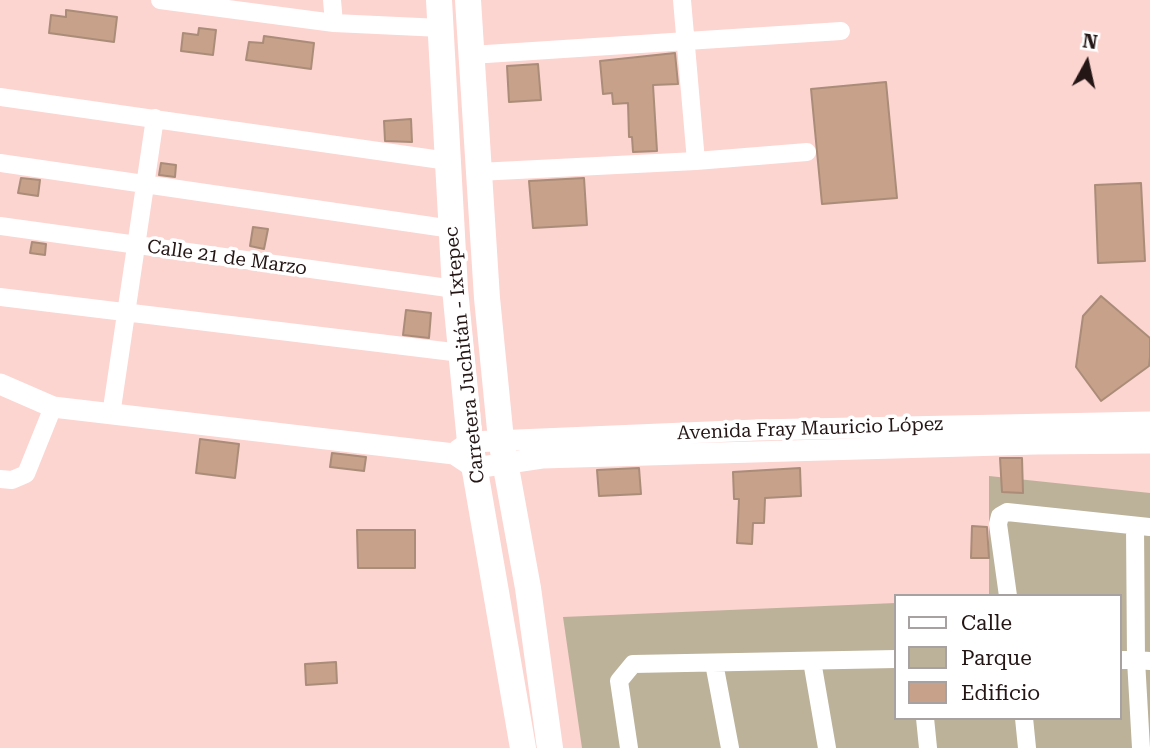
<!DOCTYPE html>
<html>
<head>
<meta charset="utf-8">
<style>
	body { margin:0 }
	#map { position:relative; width:1150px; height:748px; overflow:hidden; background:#fcd4d0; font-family:"Roboto Serif",serif }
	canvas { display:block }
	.legend { position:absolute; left:894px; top:594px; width:228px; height:126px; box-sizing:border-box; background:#fff; border:2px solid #a7a2a1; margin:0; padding:9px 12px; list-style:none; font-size:21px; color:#241615 }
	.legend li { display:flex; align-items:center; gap:14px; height:35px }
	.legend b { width:35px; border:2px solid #a7a2a1 }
	.north { position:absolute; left:1052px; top:28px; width:70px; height:70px; -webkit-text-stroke:5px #fff; paint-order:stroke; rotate:8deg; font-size:19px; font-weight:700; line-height:28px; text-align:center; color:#241615 }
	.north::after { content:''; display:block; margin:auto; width:24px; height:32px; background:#241615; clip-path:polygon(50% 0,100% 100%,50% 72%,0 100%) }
</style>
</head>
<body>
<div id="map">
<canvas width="1150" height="748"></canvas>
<ul class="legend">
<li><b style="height:9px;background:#fff"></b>Calle</li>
<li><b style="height:19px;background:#bcb199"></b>Parque</li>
<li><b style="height:19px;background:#c7a189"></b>Edificio</li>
</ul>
<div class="north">N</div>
</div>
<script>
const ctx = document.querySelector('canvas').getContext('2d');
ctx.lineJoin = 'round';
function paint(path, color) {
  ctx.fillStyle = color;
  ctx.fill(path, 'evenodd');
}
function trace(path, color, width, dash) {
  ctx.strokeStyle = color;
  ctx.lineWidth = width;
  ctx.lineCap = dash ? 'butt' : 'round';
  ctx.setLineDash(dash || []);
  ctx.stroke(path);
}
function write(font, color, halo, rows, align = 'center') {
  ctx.font = font + ' "Roboto Serif",serif';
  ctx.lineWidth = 7;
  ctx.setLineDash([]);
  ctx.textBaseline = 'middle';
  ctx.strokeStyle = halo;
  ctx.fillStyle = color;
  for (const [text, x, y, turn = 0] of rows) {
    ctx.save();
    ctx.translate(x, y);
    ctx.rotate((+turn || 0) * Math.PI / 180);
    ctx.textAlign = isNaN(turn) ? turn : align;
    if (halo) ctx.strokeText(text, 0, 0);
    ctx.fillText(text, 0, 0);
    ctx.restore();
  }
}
paint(new Path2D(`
	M 989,476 L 1150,493 L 1150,748 L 582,748 L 563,617 L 896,603 L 896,718 L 1120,718 L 1120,596 L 989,596 Z`), '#bcb199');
const building = new Path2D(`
	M 66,10 L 117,17 L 114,42 L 49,33 L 51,15 L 66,17 Z
	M 199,28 L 216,30 L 213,55 L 181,51 L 183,33 L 198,35 Z
	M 264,36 L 314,43 L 311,69 L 246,60 L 249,42 L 263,43 Z
	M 675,53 L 678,84 L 653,85 L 657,151 L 633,152 L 632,137 L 629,137 L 628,103 L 613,104 L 612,93 L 603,94 L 600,61 Z
	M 538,64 L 541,100 L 509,102 L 507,66 Z
	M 886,82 L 897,198 L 822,204 L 811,89 Z
	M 411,119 L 412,142 L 385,141 L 384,121 Z
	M 161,163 L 176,165 L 175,177 L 159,175 Z
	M 21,178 L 40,180 L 38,196 L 18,193 Z
	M 584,178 L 587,225 L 533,228 L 529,181 Z
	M 1141,183 L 1145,261 L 1098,263 L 1095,185 Z
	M 253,227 L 268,229 L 264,249 L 250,246 Z
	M 32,242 L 46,244 L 45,255 L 30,253 Z
	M 1101,296 L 1150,338 L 1150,357 L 1149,366 L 1101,401 L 1076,367 L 1083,316 Z
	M 406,310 L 431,313 L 429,338 L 403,335 Z
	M 200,439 L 239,444 L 235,478 L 196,473 Z
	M 332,453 L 366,457 L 364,471 L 330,467 Z
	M 1000,458 L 1022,458 L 1023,493 L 1002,492 Z
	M 639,468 L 641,494 L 599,496 L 597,470 Z
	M 800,468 L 801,496 L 765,498 L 764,523 L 753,523 L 752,544 L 737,543 L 739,499 L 734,499 L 733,472 Z
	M 972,526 L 987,527 L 989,558 L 971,558 Z
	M 357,530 L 415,530 L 415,568 L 358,568 Z
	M 336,662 L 337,683 L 306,685 L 305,664 Z`);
paint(building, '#c7a189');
trace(building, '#aa8c79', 2);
trace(new Path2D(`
	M 160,0 L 334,23 L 441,28
	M 332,0 L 334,23
	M 682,0 L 696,161
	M 471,55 L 841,31
	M 0,97 L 448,161
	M 0,163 L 452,229
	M 478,172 L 696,161 L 807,152
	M 0,226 L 455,289
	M 0,297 L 461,353
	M 111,415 L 155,118
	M 0,479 L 12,480 L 26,474 L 53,407
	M 1135,526 L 1136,660 L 1150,661
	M 1008,596 L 998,524 L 1000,516 L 1007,512 L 1150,527
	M 1120,660 L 1136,660 L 1141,748
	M 812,661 L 827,748
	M 714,663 L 730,748
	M 925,718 L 928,748
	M 1024,718 L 1027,748
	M 629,748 L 619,681 L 633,664 L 896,659`), '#fff', 18);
trace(new Path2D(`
	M 0,384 L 53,407 L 454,454 L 475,468 L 542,458 L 1036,444 L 1150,443
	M 458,450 L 470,442 L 756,430 L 1150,422`), '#fff', 21);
trace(new Path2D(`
	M 439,0 L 455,289 L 470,442 L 523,748
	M 468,0 L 487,298 L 501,440 L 528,588 L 550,748`), '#fff', 26);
write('19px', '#241615', '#fff', [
	["Calle 21 de Marzo",227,258,8],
	["Carretera Juchitán - Ixtepec",465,355,-96],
	["Avenida Fray Mauricio López",810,429,-2]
]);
</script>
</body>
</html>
